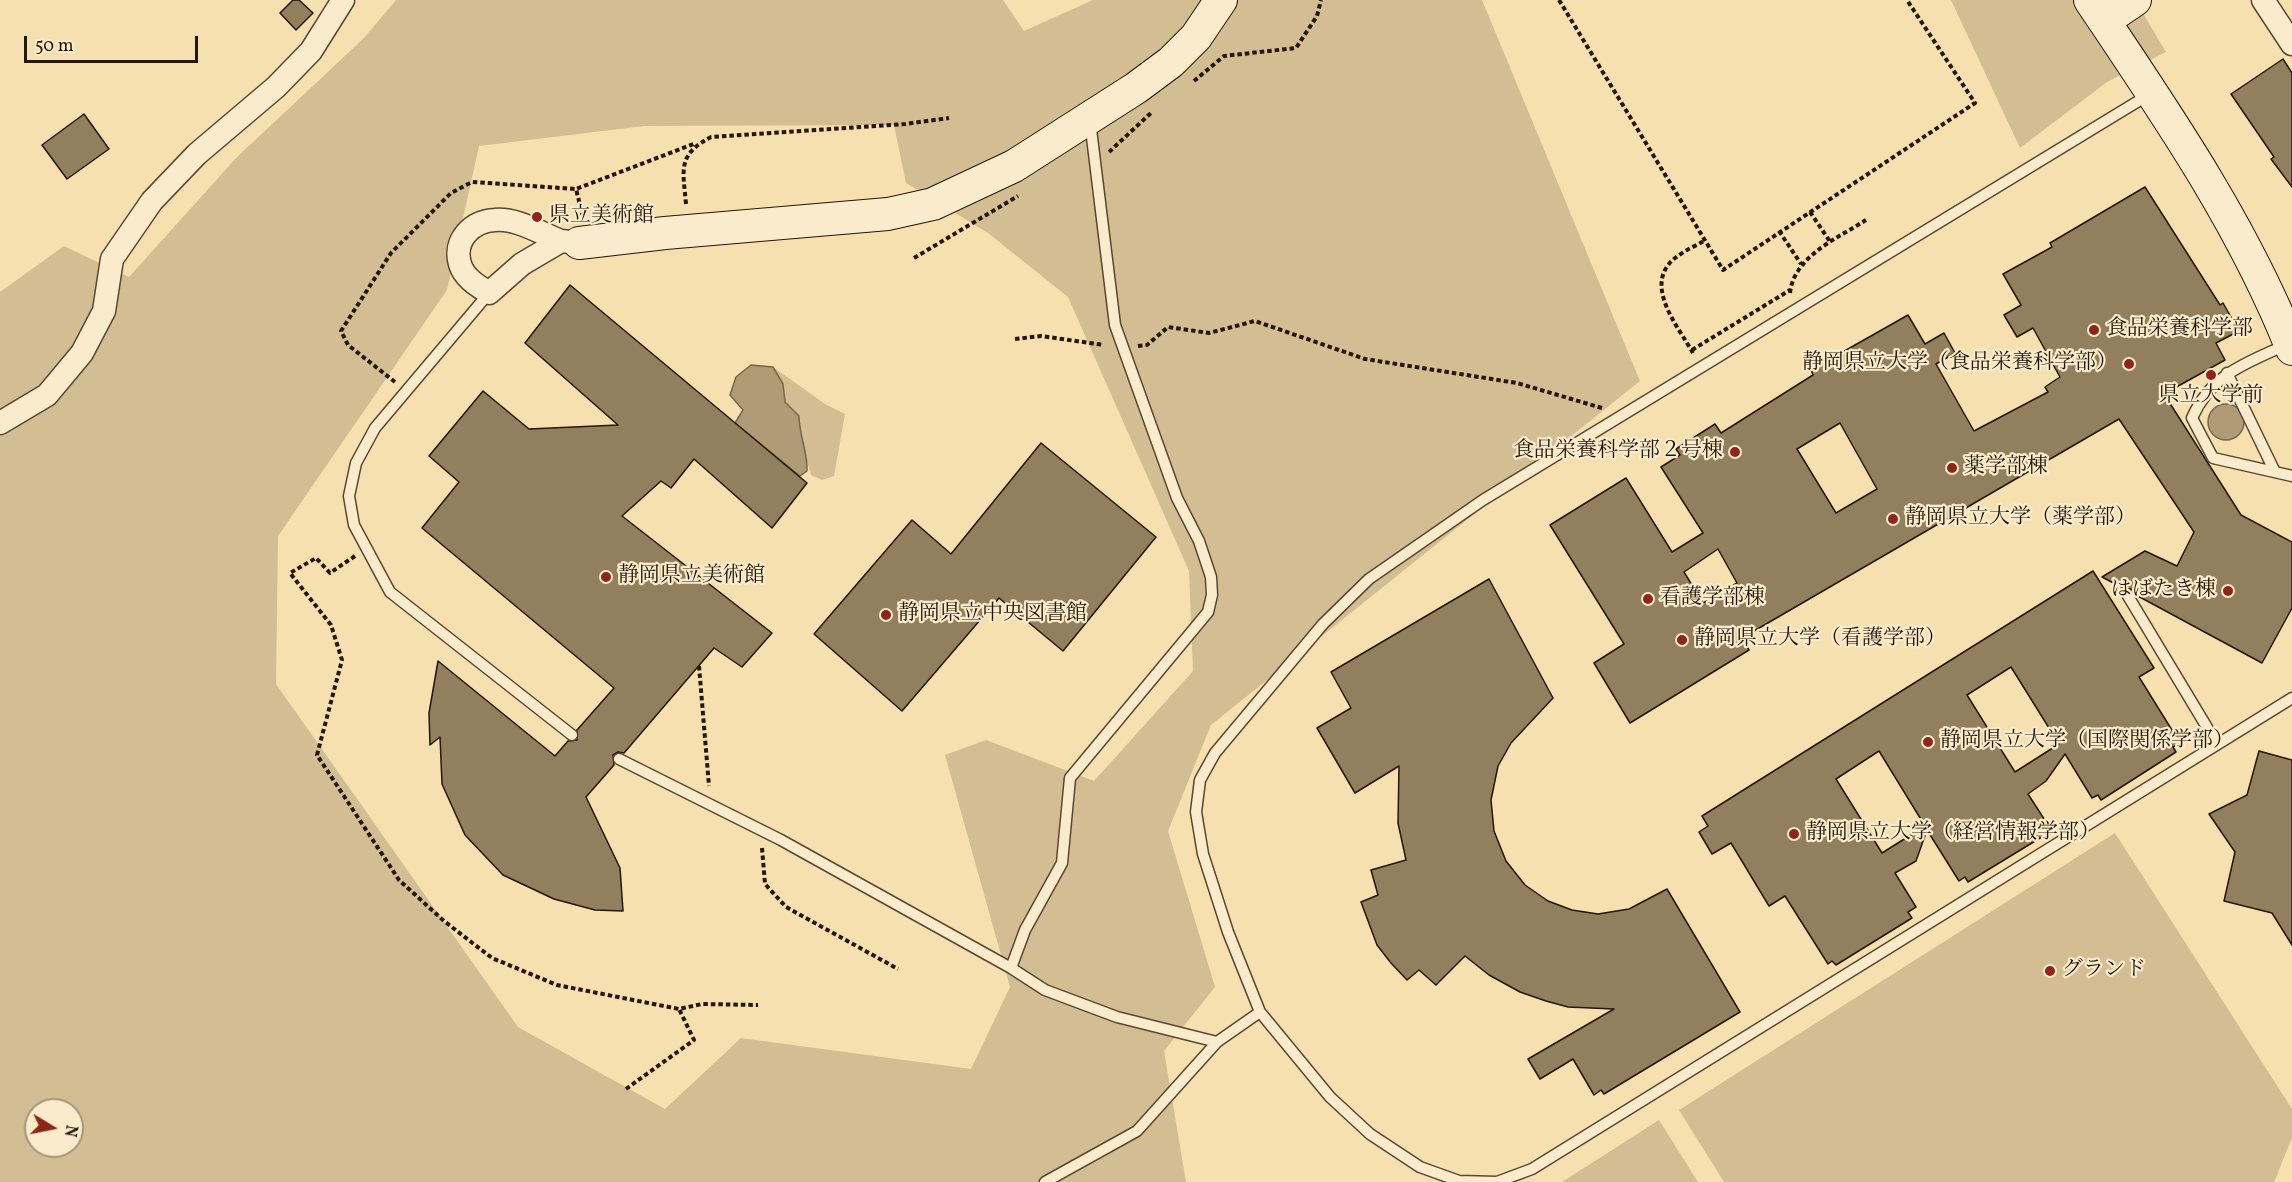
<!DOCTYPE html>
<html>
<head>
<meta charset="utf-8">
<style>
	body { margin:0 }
	#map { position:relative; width:2292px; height:1182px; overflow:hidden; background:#f6e0af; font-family:Vollkorn,serif }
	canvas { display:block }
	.north { position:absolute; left:24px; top:1098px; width:60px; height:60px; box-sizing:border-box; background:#f9ebcb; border:2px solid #a4967d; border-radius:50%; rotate:100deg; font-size:16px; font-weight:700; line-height:24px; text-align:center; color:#251607 }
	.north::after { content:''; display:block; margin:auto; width:21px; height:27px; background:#8f2418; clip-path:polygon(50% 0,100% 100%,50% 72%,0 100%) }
	.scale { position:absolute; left:24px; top:36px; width:174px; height:27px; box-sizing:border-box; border:3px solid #251607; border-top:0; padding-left:8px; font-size:18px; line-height:21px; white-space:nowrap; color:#251607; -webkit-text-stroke:4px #f9ebcb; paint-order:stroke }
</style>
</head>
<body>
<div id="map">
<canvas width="2292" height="1182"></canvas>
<div class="north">N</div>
<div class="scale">50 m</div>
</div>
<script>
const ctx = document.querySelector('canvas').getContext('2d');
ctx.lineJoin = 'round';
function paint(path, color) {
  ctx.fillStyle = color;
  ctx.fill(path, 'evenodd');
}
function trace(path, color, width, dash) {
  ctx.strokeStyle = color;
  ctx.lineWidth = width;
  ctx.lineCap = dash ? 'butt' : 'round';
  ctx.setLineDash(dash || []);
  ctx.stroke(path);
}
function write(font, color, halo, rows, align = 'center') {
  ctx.font = font + ' Vollkorn,"Noto Serif JP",serif';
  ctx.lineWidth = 4.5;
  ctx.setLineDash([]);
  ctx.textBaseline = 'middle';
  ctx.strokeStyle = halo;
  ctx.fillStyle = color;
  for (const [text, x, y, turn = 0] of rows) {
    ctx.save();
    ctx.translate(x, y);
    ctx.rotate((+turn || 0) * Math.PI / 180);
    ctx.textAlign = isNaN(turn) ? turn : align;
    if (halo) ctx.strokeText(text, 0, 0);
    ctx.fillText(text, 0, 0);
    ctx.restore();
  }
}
paint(new Path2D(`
	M 396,0 L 1003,0 L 1024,31 L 1093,0 L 1482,0 L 1640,381 L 1211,725 L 1168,831 L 1215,987 L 1164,1051 L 1186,1182 L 0,1182 L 0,292 L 64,246 L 129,277 L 237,157 L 363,39 ZM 894,125 L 906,183 L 988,233 L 1068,297 L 1189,571 L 1193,671 L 1094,781 L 986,740 L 945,755 L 1010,987 L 971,1069 L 741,1038 L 665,1109 L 518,1027 L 276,684 L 278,536 L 447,290 L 479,146 L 644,126 ZM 36,1110 L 72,1110 L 72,1146 L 36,1146 Z
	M 1951,0 L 2135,0 L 2166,52 L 2107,82 L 2020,148 Z
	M 773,367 L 825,404 L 845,414 L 834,476 L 822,480 L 811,475 L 800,437 L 799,416 L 785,402 L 783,384 Z
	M 2115,833 L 2292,1109 L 2292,1138 L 2274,1182 L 1724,1182 L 1679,1110 Z
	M 1659,1120 L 1698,1182 L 1562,1182 Z`), '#d2be92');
const water = new Path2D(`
	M 751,365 L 773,367 L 783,384 L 785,402 L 799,416 C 799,435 808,453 807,471 L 800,476 L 735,423 L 743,410 L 730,395 L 736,377 Z
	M2208 422a18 18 0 1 1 36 0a18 18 0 1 1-36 0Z`);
paint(water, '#af9b76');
trace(water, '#78664a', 1.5);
const building = new Path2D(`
	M 293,0 L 299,0 L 313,13 L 296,30 L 280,13 Z
	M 2283,59 L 2292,73 L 2292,187 L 2271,159 L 2274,157 L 2231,94 Z
	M 84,114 L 109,149 L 67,179 L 42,145 Z
	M 2145,187 L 2220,305 L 2223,303 L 2239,331 L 2216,343 L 2225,360 L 2164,394 L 2241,515 L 2292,542 L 2292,608 L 2262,663 L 2136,595 L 2131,589 L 2125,589 L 2102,577 L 2145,551 L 2177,566 L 2194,532 L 2119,419 L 1742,638 L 1749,650 L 1630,723 L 1594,663 L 1624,644 L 1550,525 L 1626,478 L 1672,552 L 1703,533 L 1661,467 L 1680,455 L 1676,449 L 1715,424 L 1721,433 L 1813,375 L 1811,370 L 1908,315 L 1925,344 L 1944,333 L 1955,353 L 1936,364 L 1974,431 L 2048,392 L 2045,387 L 2060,377 L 2033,328 L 2017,337 L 2004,315 L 2021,305 L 2003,274 L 2052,247 L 2050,243 ZM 1840,423 L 1877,489 L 1836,513 L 1797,449 ZM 1718,549 L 1737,583 L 1703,603 L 1684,572 Z
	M 570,285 L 807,483 L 772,528 L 694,459 L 671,488 L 661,481 L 622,516 L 772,633 L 742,667 L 714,648 L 624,753 L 618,752 L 613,755 L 614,765 L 586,797 L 620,868 L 623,911 L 595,910 L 554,899 L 503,875 L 465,835 L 442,784 L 440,737 L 430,745 L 429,713 L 438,661 L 555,756 L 568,741 L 577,740 L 577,730 L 614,688 L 422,528 L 459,482 L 429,456 L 483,391 L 529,429 L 618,425 L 525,343 Z
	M 1041,443 L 1156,537 L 1063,651 L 999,598 L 902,711 L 814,634 L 912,520 L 951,554 Z
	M 2093,571 L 2154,668 L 2139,677 L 2180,743 L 2173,747 L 2176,752 L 2101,800 L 2098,795 L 2092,798 L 2065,754 L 2046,781 L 2028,794 L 2048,825 L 2042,830 L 2045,835 L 1968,882 L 1965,877 L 1959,881 L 1927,830 L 1916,861 L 1895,873 L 1916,907 L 1908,912 L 1912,918 L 1836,965 L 1832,961 L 1828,964 L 1785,896 L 1769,906 L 1731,843 L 1712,854 L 1699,832 L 1708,826 L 1702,816 ZM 2011,667 L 2059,744 L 2015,772 L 1967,695 ZM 1879,751 L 1925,826 L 1882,853 L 1836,779 Z
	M 1489,579 L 1553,698 L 1511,743 L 1498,766 L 1491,800 L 1494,831 L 1506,861 L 1525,885 L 1548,901 L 1572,910 L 1598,914 L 1629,909 L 1667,889 L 1740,1012 L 1604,1094 L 1601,1090 L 1594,1095 L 1573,1059 L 1540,1079 L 1528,1059 L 1614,1009 L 1568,1007 L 1546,1001 L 1520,992 L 1489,975 L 1465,956 L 1436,985 L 1419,970 L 1407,980 L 1391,963 L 1377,945 L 1361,902 L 1378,895 L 1371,870 L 1406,860 L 1398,823 L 1399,766 L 1355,793 L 1317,728 L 1351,708 L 1331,672 Z
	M 2259,751 L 2292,760 L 2292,945 L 2272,913 L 2224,901 L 2235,852 L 2209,814 L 2247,795 Z`);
paint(building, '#927f5e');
trace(building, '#251607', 1.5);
const lane = new Path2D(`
	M 2150,94 L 1483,500 L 1369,579 L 1323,624 L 1215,753 L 1200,780 L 1196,812 L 1203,854 L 1228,932 L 1260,1012 L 1330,1097 L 1370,1134 L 1420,1167 L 1459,1181 L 1497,1182 L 1532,1169 L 2292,698
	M 489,293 L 375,428 L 356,463 L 349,496 L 354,525 L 390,592 L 572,735
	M 2288,344 C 2247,363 2212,373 2192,418 L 2213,458 L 2292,476
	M 2227,373 L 2275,472
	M 2128,596 L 2217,744
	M 619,759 L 781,840 L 1011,968 L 1045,990 L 1117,1017 L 1217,1042
	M 1011,968 L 1025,930 L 1062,863 L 1070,778 L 1208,612 L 1212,595 L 1211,577 L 1199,541 L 1177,498 L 1115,325 L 1090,121
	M 1045,1182 L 1137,1131 L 1217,1042 L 1260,1012`);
const street = new Path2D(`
	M 2263,0 L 2292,44
	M 561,241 C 540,233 517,218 495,220 C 472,221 453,240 460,264 C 464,278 478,286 489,293 L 522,264 L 561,241 L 579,243
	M 0,423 L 47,395 L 82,353 L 104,311 L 112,259 L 152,201 L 197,154 L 276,87 L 311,51 L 343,0`);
const secondary = new Path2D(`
	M 2090,0 C 2165,112 2242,223 2292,349
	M 2104,21 L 2135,0
	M 579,243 L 665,233 L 888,214 L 933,204 L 1014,166 L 1136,88 L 1171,62 L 1196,37 L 1221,0`);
trace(lane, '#594831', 13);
trace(street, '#594831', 25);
trace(secondary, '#251607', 34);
trace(new Path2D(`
	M 1559,0 L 1723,270 L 1975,103 L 1907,0
	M 1194,81 L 1224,56 L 1296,48 L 1317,16 L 1321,0
	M 1109,152 L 1152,112
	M 686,204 C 683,169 677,155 711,137 L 905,124 L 949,118
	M 1810,212 L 1831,243
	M 583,217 L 576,189 L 696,143
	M 1779,231 L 1801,264
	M 914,258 L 1018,196
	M 1790,293 C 1794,256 1838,238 1866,220
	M 1015,339 L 1041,336 L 1104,345
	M 1138,346 L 1147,345 L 1168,327 L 1209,333 L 1255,321 L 1365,359 L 1517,383 L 1602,408
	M 1692,350 L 1790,290
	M 1693,353 C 1678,326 1642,285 1675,258 C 1684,251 1695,246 1704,241
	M 395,382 L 348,345 L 341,331 L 391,253 L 451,193 L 472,182 L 576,189
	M 355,556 L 330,573 L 316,558 L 290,573 L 331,625 L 342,660 L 317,755 L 399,880 L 444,921 L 492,958 L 557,985 L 679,1009 L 702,1004 L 758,1005
	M 699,666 L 709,786
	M 762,848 L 765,884 L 786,907 L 898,969
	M 626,1089 L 694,1040 L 679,1009`), '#251607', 4, [4.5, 3]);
trace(lane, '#f9ebcb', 10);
trace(street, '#f9ebcb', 22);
trace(secondary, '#f9ebcb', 32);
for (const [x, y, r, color] of [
	[537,217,6,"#8f2418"],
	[2094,330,6,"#8f2418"],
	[2129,364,6,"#8f2418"],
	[2211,375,6,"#8f2418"],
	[1735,452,6,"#8f2418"],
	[1952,468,6,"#8f2418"],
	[1893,519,6,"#8f2418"],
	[606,577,6,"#8f2418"],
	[2228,591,6,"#8f2418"],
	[1648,599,6,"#8f2418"],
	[886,615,6,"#8f2418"],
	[1682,640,6,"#8f2418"],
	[1928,742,6,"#8f2418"],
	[1794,834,6,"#8f2418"],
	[2050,971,6,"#8f2418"]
]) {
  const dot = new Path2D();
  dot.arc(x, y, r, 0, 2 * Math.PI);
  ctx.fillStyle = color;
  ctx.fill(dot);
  trace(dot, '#f9ebcb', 2);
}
write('21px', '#251607', '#f9ebcb', [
	["県立美術館",549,217],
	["食品栄養科学部",2106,330],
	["静岡県立大学（食品栄養科学部）",2117,364,"right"],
	["県立大学前",2211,397,"center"],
	["食品栄養科学部２号棟",1723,452,"right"],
	["薬学部棟",1964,468],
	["静岡県立大学（薬学部）",1905,519],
	["静岡県立美術館",618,577],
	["はばたき棟",2216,591,"right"],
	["看護学部棟",1660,599],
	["静岡県立中央図書館",898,615],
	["静岡県立大学（看護学部）",1694,640],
	["静岡県立大学（国際関係学部）",1940,742],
	["静岡県立大学（経営情報学部）",1806,834],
	["グランド",2062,971]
], 'left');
</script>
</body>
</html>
